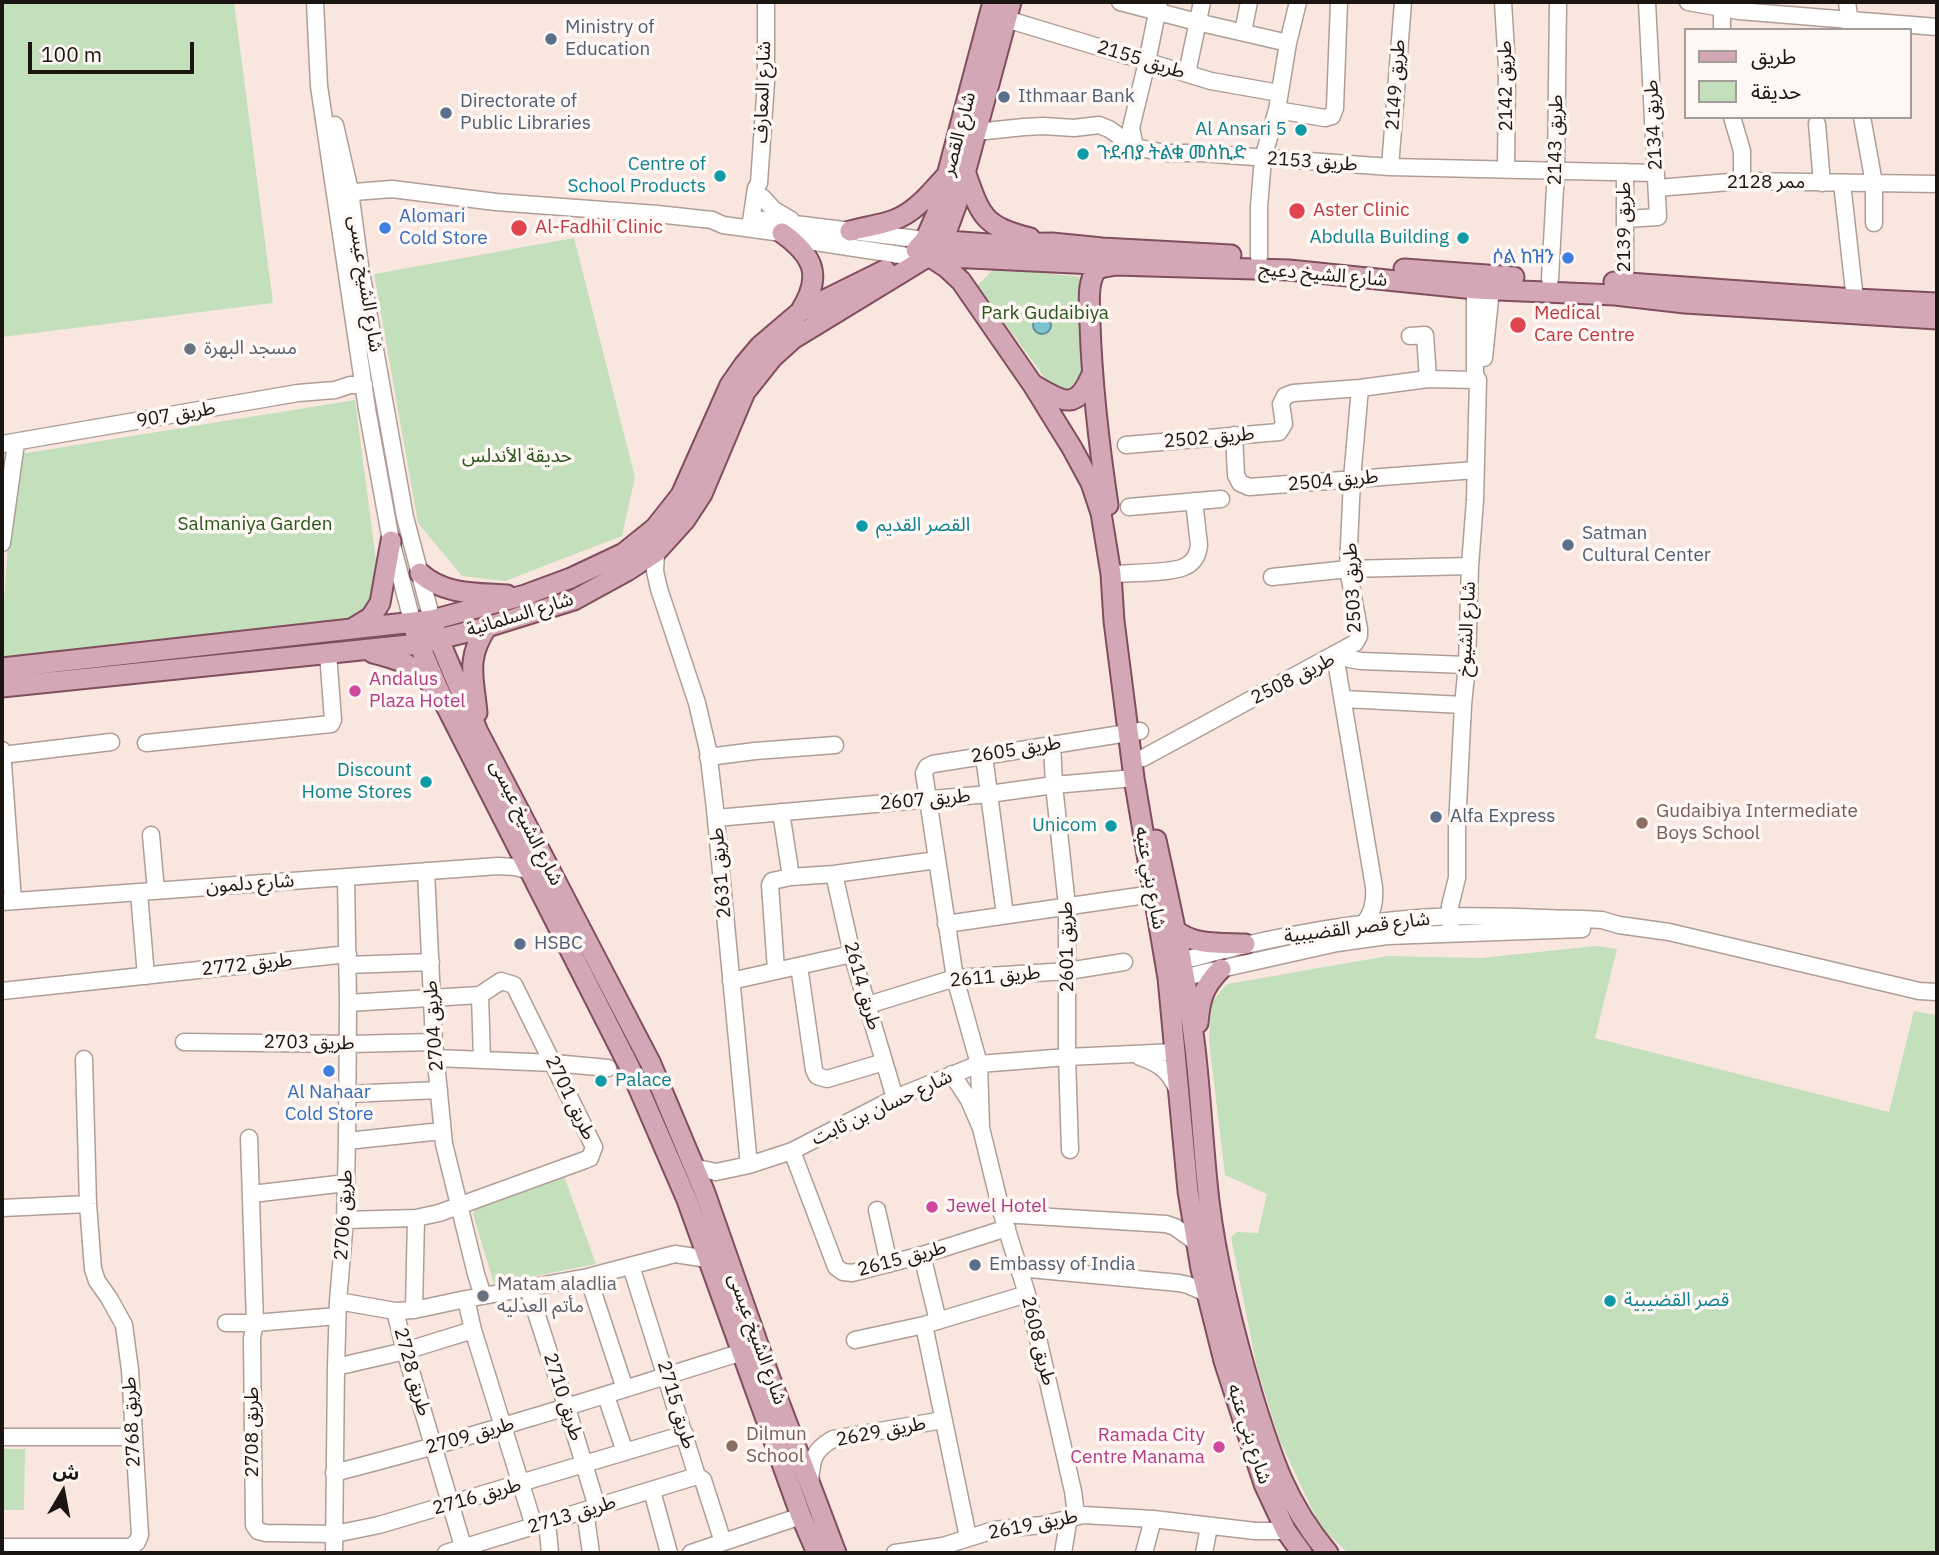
<!DOCTYPE html>
<html>
<head>
<meta charset="utf-8">
<style>
	body { margin:0 }
	#map { position:relative; width:1939px; height:1555px; overflow:hidden; background:#f9e7df; font-family:"IBM Plex Sans","Noto Sans Arabic",sans-serif }
	canvas { display:block }
	.frame { position:absolute; inset:0; border:4px solid #1b1512; pointer-events:none }
	.legend { position:absolute; left:1684px; top:28px; width:228px; height:91px; box-sizing:border-box; background:#fef7f4; border:2px solid #a39d9a; margin:0; padding:9px 12px; list-style:none; font-size:21px; color:#1b1512 }
	.legend li { display:flex; align-items:center; gap:14px; height:35px }
	.legend b { width:35px; border:2px solid #a39d9a }
	.north { position:absolute; left:28px; top:1457px; width:70px; height:70px; -webkit-text-stroke:5px #fef7f4; paint-order:stroke; rotate:10deg; font-size:19px; font-weight:700; line-height:28px; text-align:center; color:#1b1512 }
	.north::after { content:''; display:block; margin:auto; width:24px; height:32px; background:#1b1512; clip-path:polygon(50% 0,100% 100%,50% 72%,0 100%) }
	.scale { position:absolute; left:28px; top:42px; width:166px; height:32px; box-sizing:border-box; border:4px solid #1b1512; border-top:0; padding-left:9px; font-size:21px; line-height:24px; white-space:nowrap; color:#1b1512; -webkit-text-stroke:5px #fef7f4; paint-order:stroke }
</style>
</head>
<body>
<div id="map">
<canvas width="1939" height="1555"></canvas>
<div class="frame"></div>
<ul class="legend">
<li><b style="height:9px;background:#d4a7b7"></b>طريق</li>
<li><b style="height:19px;background:#c3dfbc"></b>حديقة</li>
</ul>
<div class="north">ش</div>
<div class="scale">100 m</div>
</div>
<script>
const ctx = document.querySelector('canvas').getContext('2d');
ctx.lineJoin = 'round';
function paint(path, color) {
  ctx.fillStyle = color;
  ctx.fill(path, 'evenodd');
}
function trace(path, color, width, dash) {
  ctx.strokeStyle = color;
  ctx.lineWidth = width;
  ctx.lineCap = dash ? 'butt' : 'round';
  ctx.setLineDash(dash || []);
  ctx.stroke(path);
}
function write(font, color, halo, rows, align = 'center') {
  ctx.font = font + ' "IBM Plex Sans","Noto Sans Arabic","Noto Sans Ethiopic",sans-serif';
  ctx.lineWidth = 7;
  ctx.setLineDash([]);
  ctx.textBaseline = 'middle';
  ctx.strokeStyle = halo;
  ctx.fillStyle = color;
  for (const [text, x, y, turn = 0] of rows) {
    ctx.save();
    ctx.translate(x, y);
    ctx.rotate((+turn || 0) * Math.PI / 180);
    ctx.textAlign = isNaN(turn) ? turn : align;
    if (halo) ctx.strokeText(text, 0, 0);
    ctx.fillText(text, 0, 0);
    ctx.restore();
  }
}
paint(new Path2D(`
	M 2,2 L 234,2 L 273,303 L 2,337 Z
	M 574,238 L 635,477 L 622,536 L 505,581 L 462,576 L 418,523 L 374,274 Z
	M 995,268 L 1082,277 L 1083,389 L 1067,394 L 1051,386 L 977,286 Z
	M 355,400 L 378,575 L 374,595 L 367,611 L 342,623 L 2,662 L 2,632 L 14,455 Z
	M 1596,946 L 1617,949 L 1595,1038 L 1889,1112 L 1914,1011 L 1937,1015 L 1937,1553 L 1348,1553 L 1320,1526 L 1280,1441 L 1257,1368 L 1231,1237 L 1237,1232 L 1258,1233 L 1267,1194 L 1225,1175 L 1209,1041 L 1211,1002 L 1227,984 L 1388,956 L 1481,958 Z
	M 564,1176 L 596,1264 L 494,1284 L 473,1214 L 475,1207 Z
	M 2,1449 L 25,1449 L 24,1510 L 2,1510 Z`), '#c3dfbc');
const water = new Path2D(`
	M1033 325a9 9 0 1 1 18 0a9 9 0 1 1-18 0Z`);
paint(water, '#7ec3d0');
trace(water, '#608f97', 2);
const minor = new Path2D(`
	M 315,2 L 319,86 L 367,409 L 391,541 L 413,624
	M 1120,2 L 1197,22 L 1288,43
	M 1503,2 L 1507,67 L 1506,170
	M 1688,2 L 1739,11 L 1937,27
	M 1847,2 L 1851,30
	M 1722,9 L 1722,30
	M 1006,19 L 1211,81 L 1279,93
	M 1243,32 L 1249,2
	M 1187,73 L 1202,2
	M 1277,110 L 1325,118 L 1332,116 L 1335,108 L 1339,2
	M 1732,117 L 1742,151 L 1742,181
	M 1862,117 L 1874,183 L 1874,223
	M 1817,124 L 1822,183
	M 335,125 L 350,191 L 360,266 L 405,517 L 432,620
	M 976,132 L 1024,127 L 1043,126 L 1074,128 L 1099,125 L 1109,129 L 1135,147 L 1165,153 L 1200,153 L 1390,167 L 1656,173
	M 1135,147 L 1131,128 L 1147,62 L 1159,3
	M 1390,167 L 1403,2
	M 1842,183 L 1856,309
	M 1657,188 L 1742,181 L 1937,184
	M 762,197 L 774,210 L 791,220
	M 337,204 L 338,197 L 342,193 L 392,189 L 496,202 L 657,214 L 712,220 L 723,225 L 782,233 L 802,240 L 907,256
	M 754,219 L 925,240
	M 1626,219 L 1658,217 L 1647,2
	M 750,228 L 756,188 L 759,183 L 766,82 L 766,2
	M 1259,257 L 1259,207 L 1263,158 L 1277,110 L 1288,43 L 1298,2
	M 1550,279 L 1556,170 L 1558,2
	M 1625,283 L 1625,172
	M 1410,336 L 1425,335 L 1428,379
	M 1484,358 L 1491,289 L 1485,281
	M 1234,435 L 1236,475 L 1240,483 L 1249,487 L 1475,470
	M 2,444 L 298,393 L 335,390 L 350,385 L 364,385
	M 1126,445 L 1279,432 L 1284,424 L 1281,404 L 1285,396 L 1293,393 L 1360,388 L 1428,379 L 1478,380
	M 1129,507 L 1221,499
	M 2,543 L 16,443
	M 656,552 L 655,571 L 659,589 L 697,703 L 708,750 L 715,809 L 749,1165
	M 1111,574 C 1127,573 1172,573 1184,567 C 1194,563 1198,555 1199,545 L 1194,501
	M 1272,577 L 1348,569 L 1470,566
	M 1338,653 L 1349,659 L 1361,661 L 1467,665
	M 1335,655 L 1374,887 C 1375,903 1373,911 1364,924
	M 1344,699 L 1463,705
	M 146,743 L 331,724 L 333,720 L 328,653
	M 1052,744 L 1054,785 L 1067,906 L 1067,1057 L 1070,1150
	M 2,750 L 13,901
	M 2,755 L 111,742
	M 984,756 L 1005,915
	M 708,757 L 755,751 L 835,745
	M 1131,761 L 1143,758 L 1355,643 L 1359,636 L 1359,629 L 1348,569 L 1352,479 L 1360,388
	M 781,812 L 791,877
	M 716,818 L 989,794 L 1054,785 L 1134,778
	M 151,835 L 156,891
	M 426,871 L 434,1042 L 444,1144 L 476,1274 L 483,1296
	M 834,874 L 852,954 L 895,1098
	M 139,893 L 146,976
	M 2,902 L 498,866 L 515,867 L 531,871
	M 946,924 L 1153,894
	M 1451,933 L 1450,906 L 1457,878 L 1457,826 L 1463,705 L 1467,665 L 1470,566 L 1475,500 L 1478,380 L 1475,375 L 1475,289 L 1480,281
	M 347,965 L 431,962
	M 799,966 L 814,1070 L 817,1076 L 827,1079 L 884,1062
	M 1174,967 L 1181,961 C 1251,942 1324,927 1396,920 C 1458,913 1521,918 1583,919 L 1602,920 L 1619,925 L 1669,932 L 1898,986 L 1919,991 L 1937,992
	M 776,970 L 770,885 L 772,881 L 791,877 L 834,874 L 937,860
	M 1175,975 L 1185,977 L 1337,943 L 1387,936 L 1582,929
	M 731,981 L 852,954
	M 2,991 L 348,954
	M 480,995 L 482,1060
	M 868,1005 L 955,978 L 1068,971 L 1124,962
	M 184,1042 L 348,1044 L 434,1042
	M 1140,1057 C 1159,1063 1169,1071 1177,1089
	M 436,1058 L 554,1063 L 608,1068
	M 952,1074 L 969,1100 L 981,1128 L 1002,1214 L 1027,1294 L 1040,1347 L 1073,1491 L 1076,1515
	M 347,1094 L 439,1090
	M 981,1128 L 979,1064 L 955,978 L 924,773 L 927,767 L 933,764 L 1140,731
	M 249,1138 L 255,1323 L 252,1338 L 254,1525 L 258,1531 L 266,1533 L 335,1534 L 379,1525 L 685,1434
	M 347,1141 L 442,1131
	M 792,1151 L 836,1267 L 843,1272 L 852,1273 L 922,1255 L 1007,1228
	M 693,1167 L 716,1172 L 749,1165 L 792,1151 L 895,1098 L 979,1064 L 1067,1057 L 1176,1052
	M 252,1194 L 346,1183
	M 2,1208 L 88,1204
	M 877,1210 L 889,1264
	M 1002,1214 L 1166,1224 L 1175,1227 L 1197,1243
	M 345,1220 L 416,1218 L 439,1213 L 585,1160 L 590,1158 L 594,1147 L 514,985 L 501,981 L 480,995 L 348,1003
	M 922,1255 L 938,1321
	M 631,1266 L 697,1476 L 703,1480 L 723,1542
	M 1019,1268 L 1179,1283 L 1188,1285 L 1206,1293
	M 588,1277 L 625,1389
	M 528,1288 L 567,1408 L 597,1507
	M 466,1299 L 473,1330 L 534,1526
	M 338,1301 L 395,1311 L 414,1310 L 466,1299 L 588,1277 L 675,1254 L 708,1259
	M 414,1310 L 416,1218
	M 395,1311 L 405,1351 L 465,1553
	M 226,1323 L 255,1323 L 337,1316
	M 924,1325 L 968,1537
	M 855,1340 L 924,1325 L 1027,1294
	M 336,1367 L 405,1351 L 473,1330
	M 606,1396 L 625,1452
	M 2,1437 L 133,1437
	M 334,1473 C 471,1438 606,1395 742,1352
	M 810,1483 C 812,1460 812,1451 833,1439 L 943,1420
	M 652,1491 L 669,1553
	M 585,1511 L 591,1553
	M 547,1522 L 550,1553
	M 2,1547 L 131,1547 L 137,1542 L 140,1535 L 130,1370 L 124,1325 L 109,1298 L 97,1281 L 93,1269 L 88,1204 L 84,1059
	M 334,1553 L 336,1367 L 338,1301 L 345,1220 L 347,1141 L 348,1003 L 346,877
	M 446,1553 L 697,1476
	M 691,1553 L 801,1516
	M 895,1553 L 943,1546 L 994,1530 L 1042,1525 L 1083,1515 L 1153,1519 L 1255,1531 L 1286,1531
	M 1063,1553 L 1069,1517
	M 1144,1553 L 1153,1519
	M 1204,1553 L 1209,1527`);
const major = new Path2D(`
	M 966,174 C 981,217 984,226 1030,238
	M 850,231 C 864,227 880,225 894,220 C 916,212 931,192 946,176
	M 782,233 C 814,256 823,276 800,312
	M 925,240 L 929,256 L 947,268 L 961,281 L 1033,385 L 1072,448 L 1091,483 L 1101,513 L 1111,574 L 1114,621 L 1134,778 L 1168,978 L 1188,1191 L 1201,1269 L 1224,1361 L 1264,1484 L 1286,1531 L 1302,1553
	M 933,240 L 989,244 L 1052,243 L 1102,248 L 1231,255
	M 916,250 L 925,240 L 937,213 L 993,2
	M 929,256 L 1115,265 L 1289,270 L 1475,289 L 1615,295 L 1685,303 L 1937,319
	M 1404,269 L 1514,277
	M 1614,282 L 1855,299 L 1937,303
	M 1034,385 C 1063,402 1076,412 1092,374
	M 1108,505 C 1099,445 1092,385 1090,324 C 1090,309 1087,289 1093,276 C 1096,266 1107,267 1115,265
	M 420,573 C 444,595 476,593 507,595
	M 353,628 L 371,617 L 380,603 L 391,541
	M 434,628 L 478,732 L 650,1062 L 705,1193 L 768,1373 L 836,1553
	M 415,631 L 419,644 L 443,700 L 629,1066 L 687,1200 L 801,1516 L 817,1553
	M 373,653 C 397,659 418,665 433,687
	M 2,668 L 432,620 L 525,595 L 571,578 L 624,553 L 655,528 L 681,495 L 730,385 L 744,365 L 760,346 L 800,312 L 885,270
	M 2,687 L 419,644 L 487,627 L 574,600 L 627,571 L 656,552 L 685,520 L 702,494 L 745,392 L 772,358 L 793,339 L 929,256 L 943,241 L 957,203 L 1011,2
	M 477,713 C 474,678 465,659 487,627
	M 1156,840 C 1171,909 1187,978 1195,1048 C 1201,1099 1203,1150 1209,1201 C 1217,1268 1234,1333 1253,1397 C 1272,1458 1286,1503 1328,1553
	M 1174,929 C 1193,946 1222,943 1245,944
	M 1198,1023 C 1200,999 1203,987 1221,969`);
trace(minor, '#af9e96', 19);
trace(major, '#814e5e', 23);
trace(minor, '#fff', 16);
trace(major, '#d4a7b7', 19);
for (const [x, y, r, color] of [
	[551,39,7,"#5c6f8a"],
	[1004,97,7,"#5c6f8a"],
	[446,113,7,"#5c6f8a"],
	[1301,130,7,"#0f9aa8"],
	[1083,154,7,"#0f9aa8"],
	[720,176,7,"#0f9aa8"],
	[1297,211,9,"#e0444e"],
	[385,228,7,"#3f7fe0"],
	[519,228,9,"#e0444e"],
	[1463,238,7,"#0f9aa8"],
	[1568,258,7,"#3f7fe0"],
	[1518,325,9,"#e0444e"],
	[190,349,7,"#6b7280"],
	[862,526,7,"#0f9aa8"],
	[1568,545,7,"#5c6f8a"],
	[355,691,7,"#d1479c"],
	[426,782,7,"#0f9aa8"],
	[1436,817,7,"#5c6f8a"],
	[1642,823,7,"#8d6e63"],
	[1111,826,7,"#0f9aa8"],
	[520,944,7,"#5c6f8a"],
	[329,1071,7,"#3f7fe0"],
	[601,1081,7,"#0f9aa8"],
	[932,1207,7,"#d1479c"],
	[975,1265,7,"#5c6f8a"],
	[483,1296,7,"#6b7280"],
	[1610,1301,7,"#0f9aa8"],
	[732,1446,7,"#8d6e63"],
	[1219,1447,7,"#d1479c"]
]) {
  const dot = new Path2D();
  dot.arc(x, y, r, 0, 2 * Math.PI);
  ctx.fillStyle = color;
  ctx.fill(dot);
  trace(dot, '#fef7f4', 2.5);
}
write('19px', '#4e5e75', '#fef7f4', [
	["Ministry of",565,28],
	["Education",565,50],
	["Ithmaar Bank",1018,97],
	["Directorate of",460,102],
	["Public Libraries",460,124],
	["Satman",1582,534],
	["Cultural Center",1582,556],
	["Alfa Express",1450,817],
	["HSBC",534,944],
	["Embassy of India",989,1265]
], 'left');
write('19px', '#1b1512', '#fef7f4', [
	["طريق 2155",1141,60,17],
	["طريق 2149",1396,85,-86],
	["طريق 2142",1506,86,-91],
	["شارع المعارف",763,92,-88],
	["طريق 2134",1654,125,-93],
	["شارع القصر",959,134,-75],
	["طريق 2143",1556,140,-89],
	["طريق 2153",1312,162,4],
	["ممر 2128",1766,183],
	["طريق 2139",1625,227,-90],
	["شارع الشيخ دعيج",1323,275,5],
	["شارع الشيخ عيسى",365,284,81],
	["طريق 907",176,415,-10],
	["طريق 2502",1209,438,-5],
	["طريق 2504",1333,481,-5],
	["طريق 2503",1353,588,-93],
	["شارع السلمانية",520,615,-17],
	["شارع الشيوخ",1467,629,-87],
	["طريق 2508",1293,679,-27],
	["طريق 2605",1016,750,-9],
	["طريق 2607",925,800,-5],
	["شارع الشيخ عيسى",526,823,63],
	["طريق 2631",721,873,-95],
	["شارع بني عتبه",1150,878,80],
	["شارع دلمون",250,884,-4],
	["شارع قصر القضيبية",1357,928,-7],
	["طريق 2601",1067,947,-91],
	["طريق 2772",247,965,-6],
	["طريق 2611",995,977,-5],
	["طريق 2614",862,986,74],
	["طريق 2704",434,1026,-94],
	["طريق 2703",309,1043,1],
	["طريق 2701",570,1098,64],
	["شارع حسان بن ثابت",882,1108,-25],
	["طريق 2706",344,1215,-87],
	["طريق 2615",902,1259,-15],
	["شارع الشيخ عيسى",757,1339,70],
	["طريق 2608",1038,1341,76],
	["طريق 2728",412,1372,74],
	["طريق 2710",563,1397,72],
	["طريق 2715",676,1405,73],
	["طريق 2768",132,1422,-93],
	["طريق 2708",253,1432,-90],
	["طريق 2629",881,1432,-11],
	["شارع بني عتبه",1249,1434,72],
	["طريق 2709",470,1436,-16],
	["طريق 2716",477,1497,-16],
	["طريق 2713",572,1515,-17],
	["طريق 2619",1033,1525,-11]
]);
write('19px', '#0d838f', '#fef7f4', [
	["Al Ansari 5",1287,130],
	["ጉደብያ ትልቁ መስኪድ",1097,154,"left"],
	["Centre of",706,165],
	["School Products",706,187],
	["Abdulla Building",1449,238],
	["القصر القديم",876,526,"left"],
	["Discount",412,771],
	["Home Stores",412,793],
	["Unicom",1097,826],
	["Palace",615,1081,"left"],
	["قصر القضيبية",1624,1301,"left"]
], 'right');
write('19px', '#be3a42', '#fef7f4', [
	["Aster Clinic",1313,211],
	["Al-Fadhil Clinic",535,228],
	["Medical",1534,314],
	["Care Centre",1534,336]
], 'left');
write('19px', '#366cbe', '#fef7f4', [
	["Alomari",399,217],
	["Cold Store",399,239],
	["ሶል ከዝን",1554,258,"right"],
	["Al Nahaar",329,1093,"center"],
	["Cold Store",329,1115,"center"]
], 'left');
write('19px', '#275519', '#fef7f4', [
	["Park Gudaibiya",1045,314],
	["حديقة الأندلس",517,457],
	["Salmaniya Garden",255,525]
]);
write('19px', '#5b616d', '#fef7f4', [
	["مسجد البهرة",204,349],
	["Matam aladlia",497,1285],
	["مأتم العدليه",497,1307]
], 'left');
write('19px', '#b23c85', '#fef7f4', [
	["Andalus",369,680],
	["Plaza Hotel",369,702],
	["Jewel Hotel",946,1207],
	["Ramada City",1205,1436,"right"],
	["Centre Manama",1205,1458,"right"]
], 'left');
write('19px', '#785e54', '#fef7f4', [
	["Gudaibiya Intermediate",1656,812],
	["Boys School",1656,834],
	["Dilmun",746,1435],
	["School",746,1457]
], 'left');
</script>
</body>
</html>
